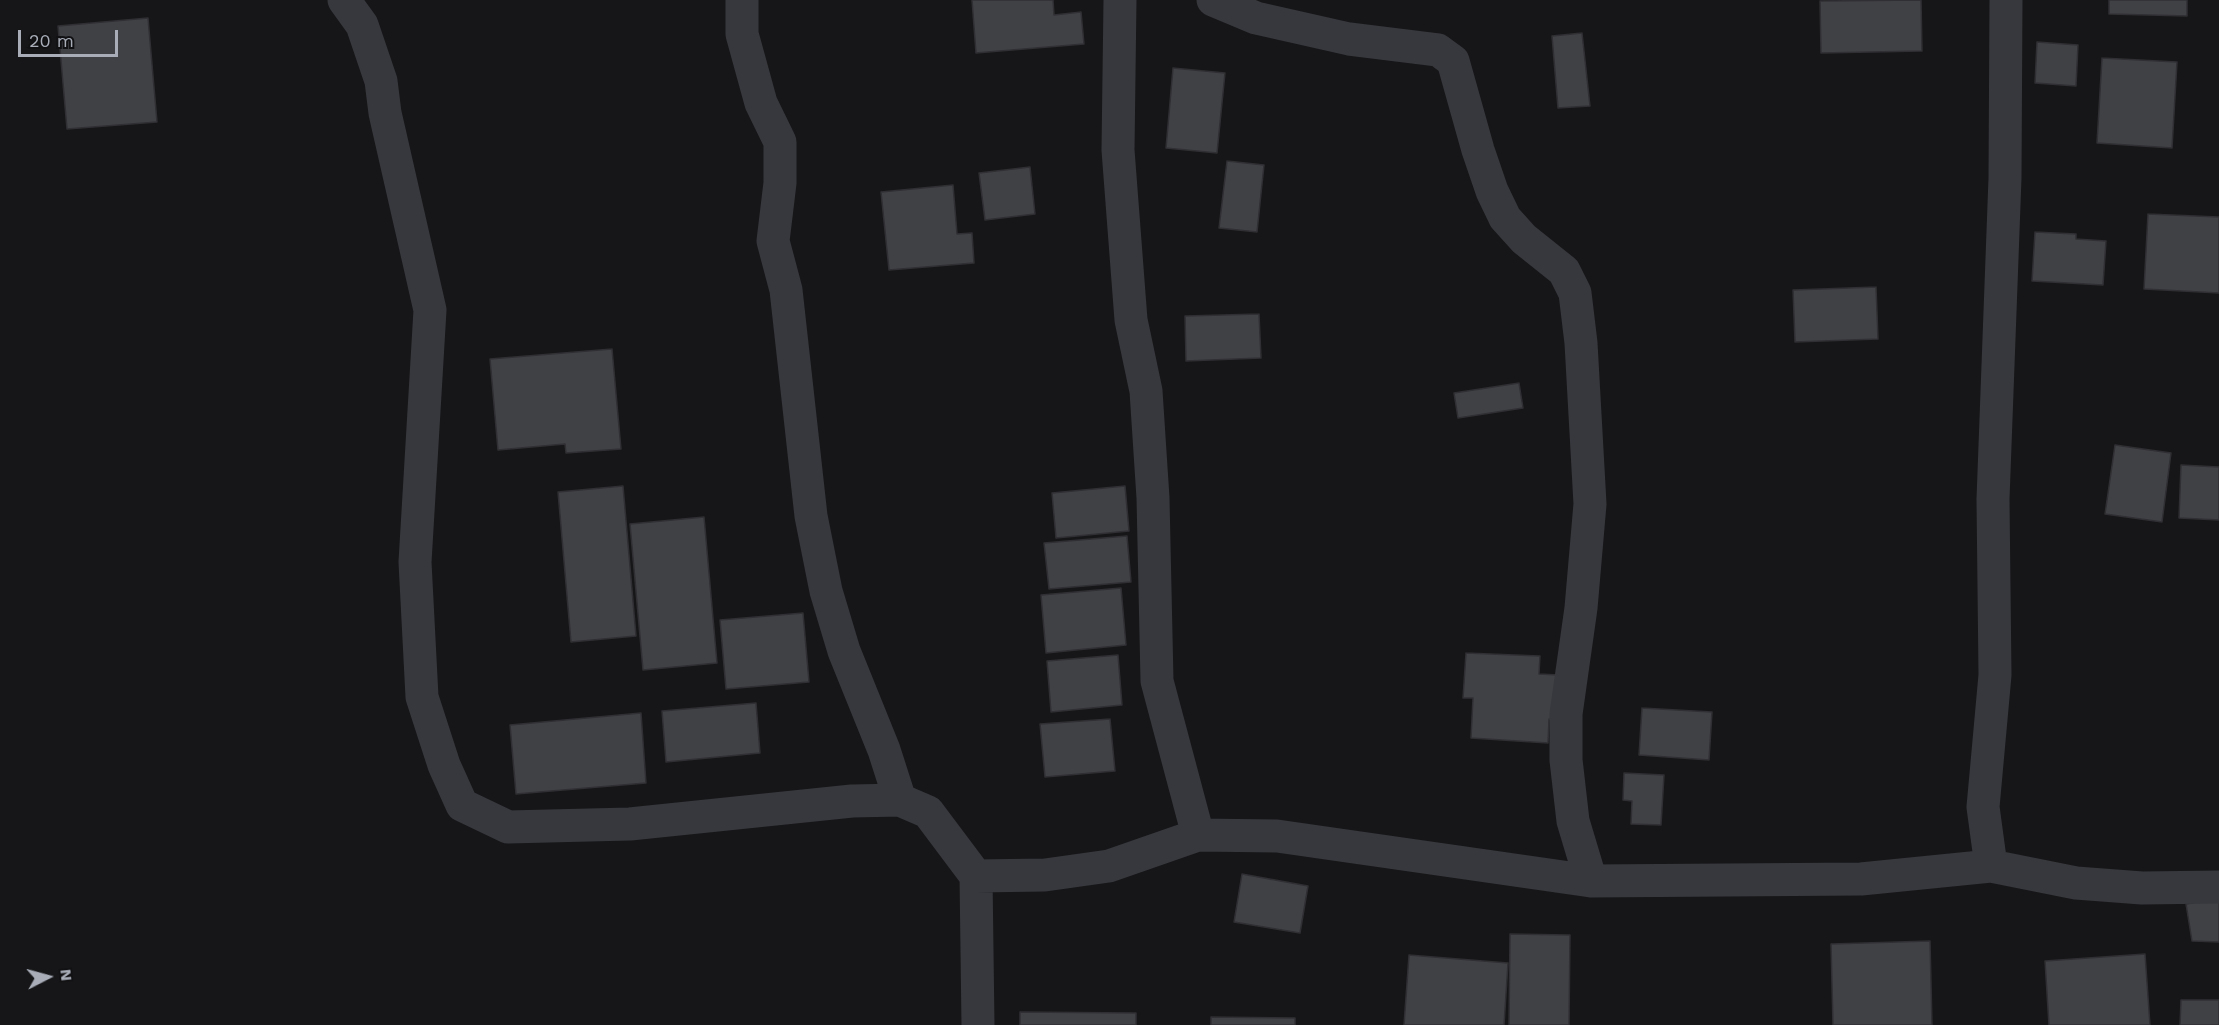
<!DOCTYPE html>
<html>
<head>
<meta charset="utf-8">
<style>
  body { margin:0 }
  #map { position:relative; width:2219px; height:1025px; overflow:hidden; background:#161618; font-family:"Work Sans",sans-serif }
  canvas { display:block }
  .north { position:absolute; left:18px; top:947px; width:60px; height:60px; -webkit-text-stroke:4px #111113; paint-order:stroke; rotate:84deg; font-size:16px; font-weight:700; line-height:24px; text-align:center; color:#a8adb8 }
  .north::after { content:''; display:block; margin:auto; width:21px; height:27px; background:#a8adb8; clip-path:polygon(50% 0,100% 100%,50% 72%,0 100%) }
  .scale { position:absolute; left:18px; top:30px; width:100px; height:27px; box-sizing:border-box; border:3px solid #a8adb8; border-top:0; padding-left:8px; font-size:18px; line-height:21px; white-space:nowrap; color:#a8adb8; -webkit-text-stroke:4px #111113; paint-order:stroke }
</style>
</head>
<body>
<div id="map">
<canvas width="2219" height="1025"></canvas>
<div class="north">N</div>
<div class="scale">20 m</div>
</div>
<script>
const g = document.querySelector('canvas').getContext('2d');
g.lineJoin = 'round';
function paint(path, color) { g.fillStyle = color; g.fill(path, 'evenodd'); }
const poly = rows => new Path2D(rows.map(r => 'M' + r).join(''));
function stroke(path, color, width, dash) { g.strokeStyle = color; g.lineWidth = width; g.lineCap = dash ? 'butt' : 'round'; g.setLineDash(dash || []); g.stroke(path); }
const building = poly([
  [972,0,1053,0,1054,15,1081,12,1084,44,976,53,972,0],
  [1921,0,1922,51,1821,53,1820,1,1921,0],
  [2109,0,2187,0,2187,16,2109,14,2109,0],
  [148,18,157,122,67,129,58,26,148,18],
  [1582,33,1590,106,1558,108,1552,36,1582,33],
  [2037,42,2078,45,2076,86,2035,83,2037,42],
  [2102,58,2177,62,2172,148,2097,143,2102,58],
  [1173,68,1225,73,1217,153,1166,148,1173,68],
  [1227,161,1264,165,1257,232,1219,228,1227,161],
  [1030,167,1035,214,985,220,979,173,1030,167],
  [953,185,957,234,972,233,974,263,889,270,881,192,953,185],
  [2148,214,2219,217,2219,293,2144,289,2148,214],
  [2035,232,2076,234,2076,239,2106,241,2103,285,2032,281,2035,232],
  [1876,287,1878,339,1795,342,1793,290,1876,287],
  [1259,314,1261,358,1186,361,1185,316,1259,314],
  [612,349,621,449,566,453,565,444,498,450,490,359,612,349],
  [1519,383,1523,408,1458,418,1454,393,1519,383],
  [2115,445,2171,453,2162,522,2105,514,2115,445],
  [2181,465,2219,467,2219,520,2179,518,2181,465],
  [623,486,636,636,571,642,558,492,623,486],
  [1125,486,1129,531,1056,538,1052,493,1125,486],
  [704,517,717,663,643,670,630,524,704,517],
  [1127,536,1131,582,1049,589,1044,543,1127,536],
  [1121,588,1126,645,1046,653,1041,595,1121,588],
  [803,613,809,682,726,689,720,620,803,613],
  [1466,653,1540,656,1539,674,1559,675,1557,720,1549,719,1548,743,1471,738,1473,698,1463,698,1466,653],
  [1118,655,1122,705,1051,712,1047,661,1118,655],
  [756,703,760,753,666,762,662,711,756,703],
  [1642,708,1712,712,1709,760,1639,755,1642,708],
  [641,713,646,783,516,794,510,725,641,713],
  [1110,719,1115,771,1045,777,1040,724,1110,719],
  [1624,773,1664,775,1661,825,1631,824,1632,801,1623,800,1624,773],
  [1242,874,1308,886,1300,933,1234,922,1242,874],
  [2219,899,2219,942,2192,941,2186,904,2219,899],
  [1510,934,1570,935,1569,1025,1509,1025,1510,934],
  [1930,941,1932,1025,1833,1025,1831,944,1930,941],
  [2145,954,2150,1025,2049,1025,2045,961,2145,954],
  [1409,955,1508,963,1504,1025,1404,1025,1409,955],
  [2181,1000,2219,1000,2219,1025,2180,1025,2181,1000],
  [1020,1012,1136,1013,1136,1025,1020,1025,1020,1012],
  [1211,1017,1295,1018,1295,1025,1211,1025,1211,1017]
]);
paint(building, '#404145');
stroke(building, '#303034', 1.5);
stroke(poly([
  [344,0,362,25,381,81,385,113,430,310,415,562,422,697,444,765,462,805,508,827,630,824,852,801,900,800,928,812,976,876,978,1025],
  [742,0,742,34,761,103,780,142,780,183,773,241,786,290,811,516,826,591,844,651,884,750,900,800],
  [1120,0,1118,150,1131,320,1146,391,1153,498,1157,681,1198,835],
  [1213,0,1256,18,1349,39,1438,50,1453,61,1478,150,1492,191,1505,218,1524,239,1564,271,1575,293,1581,343,1590,504,1581,608,1566,714,1566,760,1573,821,1591,881],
  [1991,866,1983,807,1995,675,1993,499,2005,178,2006,0],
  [976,876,1045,875,1109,866,1198,835,1277,836,1591,881,1861,879,1991,866,2076,883,2142,888,2219,887]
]), '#37383d', 33);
</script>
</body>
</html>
